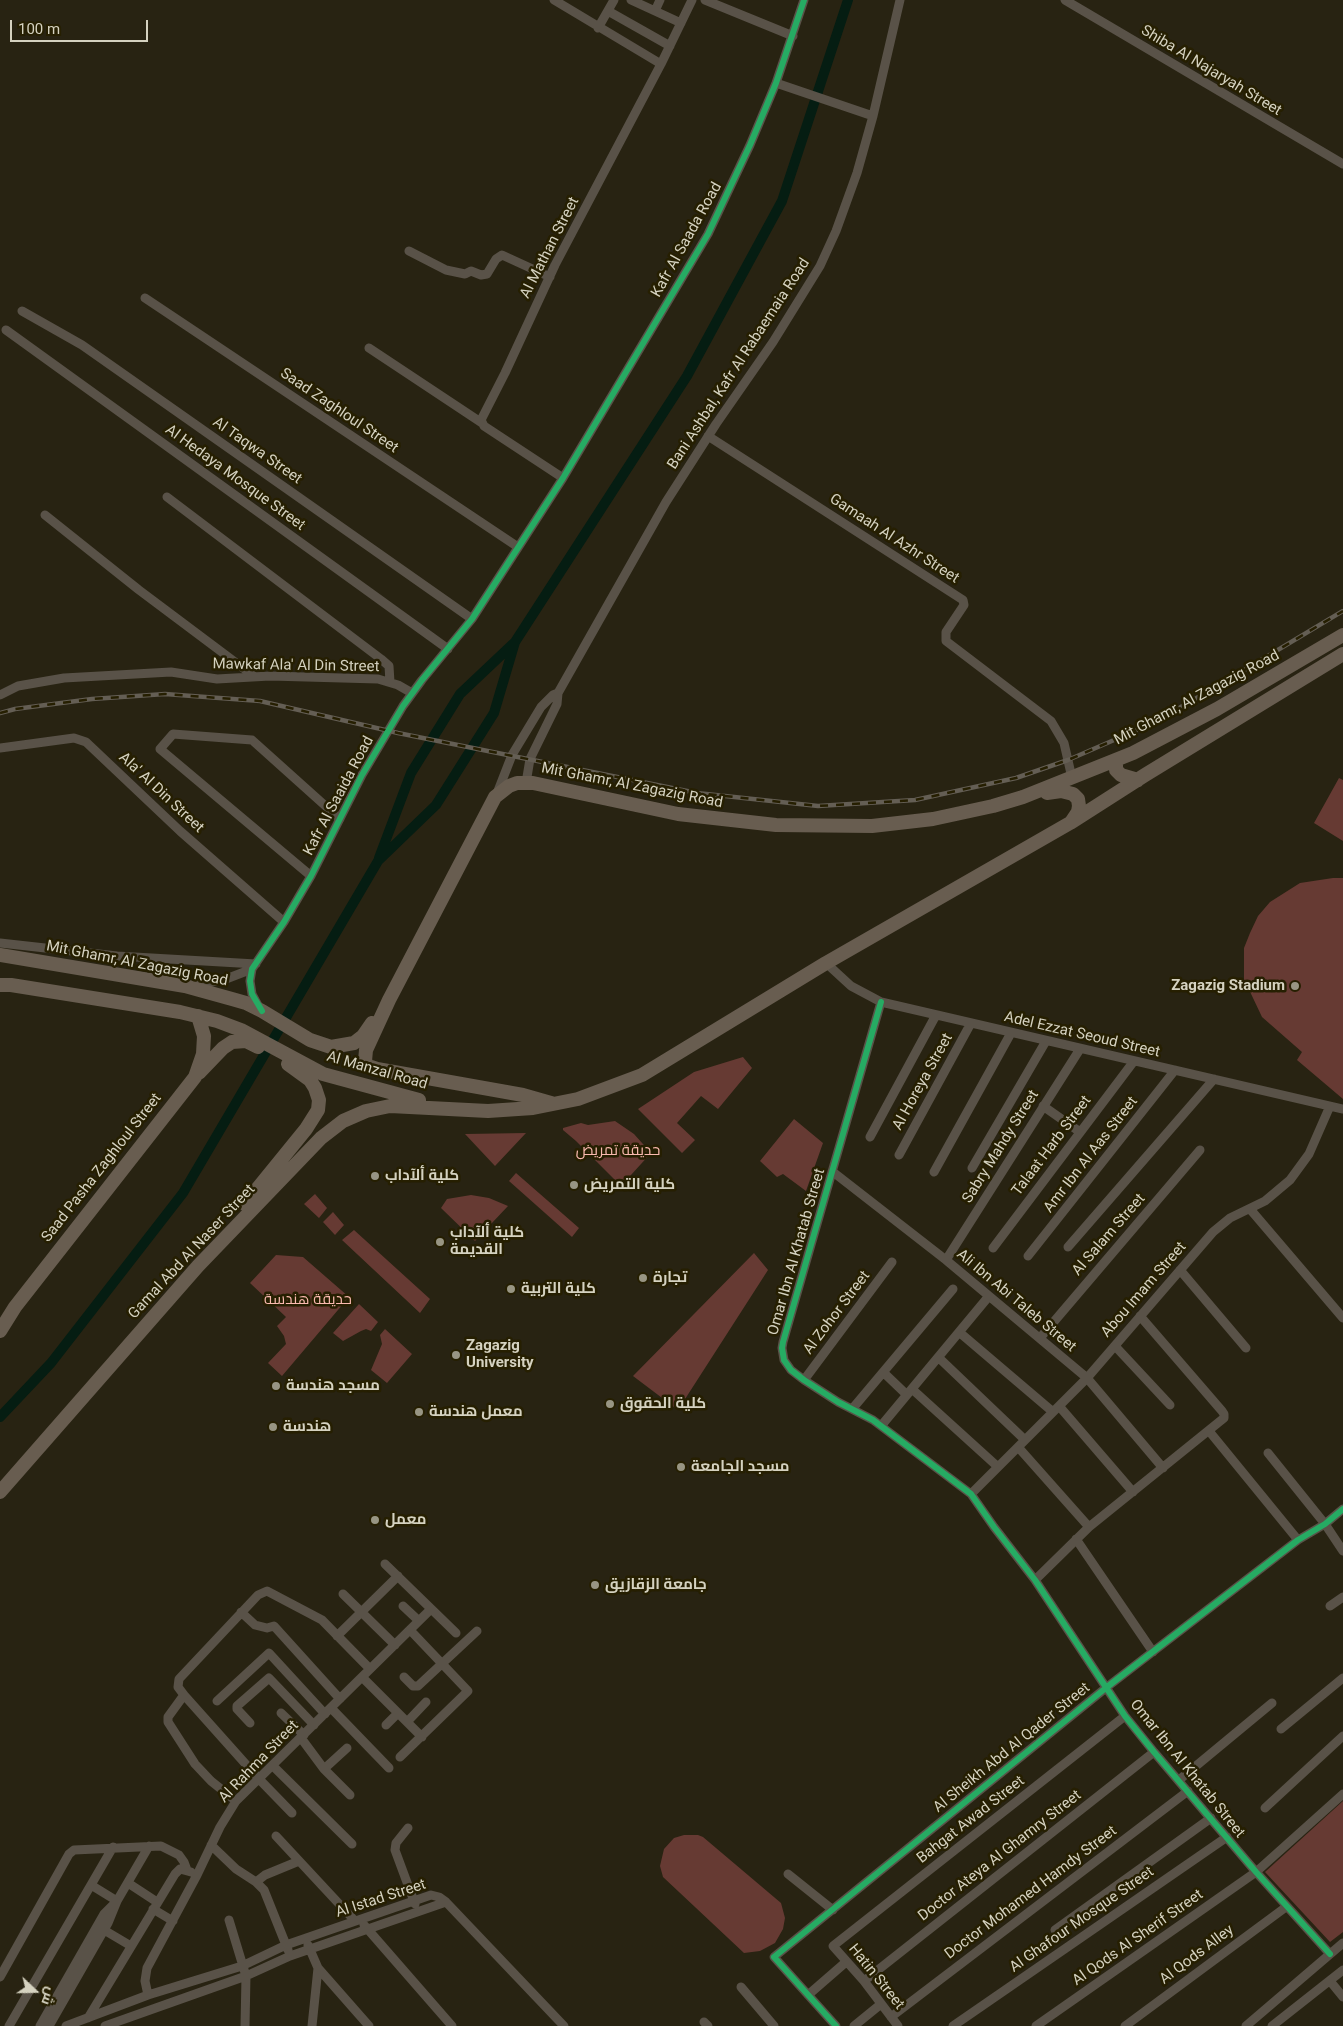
<!DOCTYPE html>
<html>
<head>
<meta charset="utf-8">
<style>
  body { margin:0 }
  #map { position:relative; width:1343px; height:2026px; overflow:hidden; background:#282312; font-family:Roboto,Cairo,sans-serif }
  canvas { display:block }
  .north { position:absolute; left:10px; top:1966px; width:50px; height:50px; -webkit-text-stroke:4px #261f01; paint-order:stroke; rotate:111deg; font-size:14px; font-weight:700; line-height:20px; text-align:center; color:#d5d2c0 }
  .north::after { content:''; display:block; margin:auto; width:18px; height:22px; background:#d5d2c0; clip-path:polygon(50% 0,100% 100%,50% 72%,0 100%) }
  .scale { position:absolute; left:10px; top:20px; width:138px; height:22px; box-sizing:border-box; border:2px solid #d5d2c0; border-top:0; padding-left:6px; font-size:15px; line-height:18px; white-space:nowrap; color:#d5d2c0; -webkit-text-stroke:4px #261f01; paint-order:stroke }
</style>
</head>
<body>
<div id="map">
<canvas width="1343" height="2026"></canvas>
<div class="north">ش</div>
<div class="scale">100 m</div>
</div>
<script>
const g = document.querySelector('canvas').getContext('2d');
g.lineJoin = 'round';
function paint(path, color) { g.fillStyle = color; g.fill(path, 'evenodd'); }
const poly = rows => new Path2D(rows.map(r => 'M' + r).join(''));
function stroke(path, color, width, dash) { g.strokeStyle = color; g.lineWidth = width; g.lineCap = dash ? 'butt' : 'round'; g.setLineDash(dash || []); g.stroke(path); }
function label(font, color, halo, rows, align = 'center') {
  g.font = font + ' Roboto,Cairo,sans-serif'; g.lineWidth = 5; g.setLineDash([]); g.textBaseline = 'middle'; g.strokeStyle = halo; g.fillStyle = color; for (const [text, x, y, turn = 0] of rows) {
    g.save(); g.translate(x, y); g.rotate((+turn || 0) * Math.PI / 180); g.textAlign = isNaN(turn) ? turn : align; if (halo) g.strokeText(text, 0, 0); g.fillText(text, 0, 0); g.restore();
  }
}
paint(poly([
  [1339,778,1343,780,1343,841,1314,823],
  [1333,878,1343,878,1343,1099,1297,1060,1302,1052,1262,1017,1244,979,1244,948,1250,933,1258,916,1270,902,1300,883],
  [743,1057,752,1068,718,1109,701,1096,677,1123,695,1140,682,1153,638,1109,694,1072],
  [794,1119,823,1143,806,1191,783,1174,777,1177,760,1161],
  [615,1121,634,1134,651,1153,621,1186,576,1141,563,1130,563,1128,581,1123,588,1125],
  [526,1133,495,1166,465,1134],
  [516,1173,579,1228,572,1237,509,1181],
  [315,1194,327,1208,319,1218,304,1204],
  [471,1195,489,1198,508,1206,475,1241,441,1208,447,1199],
  [333,1212,344,1225,335,1235,323,1222],
  [354,1230,430,1299,420,1313,342,1240],
  [754,1253,768,1270,678,1410,633,1376],
  [276,1255,303,1257,349,1297,282,1376,268,1363,286,1344,284,1336,277,1326,286,1317,250,1283],
  [359,1304,378,1322,371,1331,366,1329,361,1331,343,1341,333,1333],
  [385,1329,412,1354,387,1383,371,1370,382,1344,380,1335],
  [1343,1801,1343,1932,1330,1942,1265,1872],
  [684,1835,698,1835,703,1837,781,1903,785,1918,783,1929,775,1943,760,1951,744,1953,663,1877,660,1866,664,1849,674,1838]
]), '#663a33');
stroke(poly([
  [379,858,411,773,460,694,514,643],
  [0,1417,51,1363,183,1193,378,861,436,805,494,713,515,642,687,376,782,201,848,0]
]), '#051d12', 10);
stroke(poly([
  [554,0,661,64],
  [631,0,681,23],
  [705,0,793,36],
  [1065,0,1343,164],
  [608,11,670,46],
  [655,11,660,0],
  [598,28,614,0],
  [776,83,873,116],
  [409,251,446,270,465,274,471,271,481,275,487,274,496,259,502,255,550,277],
  [145,298,518,547],
  [22,311,82,345,472,619],
  [6,330,448,649],
  [369,348,482,423],
  [708,436,963,600,964,605,946,632,946,641,1051,721,1064,743,1072,778],
  [563,478,484,426,481,420,505,373,555,265,661,64,692,0],
  [167,497,381,659,389,666,390,682],
  [45,515,139,590,255,677],
  [558,693,666,502,716,424,773,342,820,266,836,231,857,173,873,116,900,0],
  [0,695,18,686,64,678,171,672,217,679,270,676,378,679,398,685,412,693],
  [0,748,74,738,86,742,180,831,284,922],
  [526,783,530,759,557,704,558,693],
  [496,796,512,755,541,707,553,695,558,693],
  [311,876,160,749,173,734,252,740,340,819],
  [0,943,117,956,256,964],
  [826,963,851,986,881,1002,1343,1109],
  [192,986,226,979,252,969],
  [881,1002,783,1342,782,1348,784,1360,791,1370,804,1380,838,1402,873,1420,971,1494,994,1527,1035,1580,1125,1716,1154,1752,1256,1872,1330,1954],
  [260,1009,252,994,250,981,252,969,284,922,311,876,362,775,403,706,422,680,472,619,563,478,708,234,750,145,776,83,804,0],
  [1043,1106,1080,1132],
  [870,1137,936,1015],
  [899,1155,971,1023],
  [972,1168,1046,1041],
  [833,1172,946,1260,1087,1378,1163,1468],
  [934,1172,1011,1033],
  [1250,1209,1343,1318],
  [1068,1247,1214,1079],
  [993,1248,1134,1061],
  [1028,1256,1175,1070],
  [946,1260,1080,1049],
  [1180,1270,1246,1348],
  [959,1332,1053,1412],
  [1040,1338,1200,1150],
  [1115,1346,1170,1405],
  [938,1357,1025,1440],
  [883,1372,907,1395],
  [804,1380,892,1262],
  [912,1389,998,1467],
  [1059,1406,1133,1492],
  [853,1408,953,1289],
  [881,1426,989,1296],
  [1209,1431,1298,1540],
  [1018,1447,1089,1527],
  [1268,1453,1325,1524,1343,1551],
  [971,1494,1087,1378,1213,1232,1230,1218,1265,1201,1290,1180,1309,1154,1330,1106],
  [1076,1539,1153,1652],
  [385,1564,456,1633],
  [1035,1580,1089,1527,1224,1418,1224,1414,1222,1411,1140,1316],
  [343,1594,395,1645],
  [403,1606,419,1621],
  [1330,1606,1343,1597],
  [241,1612,255,1625,267,1628,274,1626,340,1699],
  [337,1636,398,1576],
  [362,1677,422,1737],
  [404,1677,413,1686,418,1686,477,1631],
  [184,1695,168,1717,168,1722,195,1764,211,1781,236,1801],
  [217,1701,269,1653,325,1714],
  [331,1708,389,1768],
  [281,1713,304,1735],
  [407,1722,426,1702],
  [250,1723,237,1709,237,1706,269,1678,314,1725],
  [386,1725,398,1713],
  [1281,1729,1343,1678],
  [301,1738,324,1769,350,1795],
  [400,1757,468,1691,410,1630],
  [273,1766,352,1844],
  [324,1769,347,1748],
  [1179,1780,1272,1703],
  [1265,1808,1343,1736],
  [292,1813,259,1779,184,1695,178,1687,179,1679,258,1595,267,1591,322,1620,370,1669],
  [408,1828,396,1843,395,1850,415,1904],
  [276,1836,355,1921],
  [211,1845,236,1869,256,1882,264,1890,288,1950],
  [788,1874,833,1910],
  [256,1882,265,1875,299,1861],
  [128,1883,157,1902],
  [91,1885,117,1901],
  [153,1909,173,1921],
  [229,1920,246,1976,245,2026],
  [364,1925,452,2026],
  [104,1930,131,1946],
  [1055,1930,1211,1818],
  [308,1945,318,1968,369,2026],
  [0,1977,69,1854,74,1850,161,1846,179,1855,184,1862,187,1870],
  [864,1981,1154,1752],
  [1330,1981,1343,1997],
  [741,1987,774,2026],
  [148,1995,145,1981,147,1968,197,1875,220,1827,236,1801,431,1609],
  [808,1995,846,1962],
  [891,2017,1188,1791],
  [88,2018,175,1874,180,1869,191,1872],
  [704,2022,708,2026],
  [9,2026,113,1847],
  [40,2026,104,1914,117,1901],
  [49,2026,108,1923,117,1901,149,1846],
  [66,2026,148,1995,242,1966,286,1945,431,1895,439,1897,446,1902,564,2026],
  [105,2026,246,1976,290,1956,446,1902],
  [312,2026,318,1968],
  [836,2026,774,1957,1107,1687,1298,1540,1325,1524,1343,1509],
  [854,2026,881,2004],
  [898,2026,864,1981,833,1946,1125,1716],
  [953,2026,1227,1837],
  [1036,2026,1256,1872,1343,1794],
  [1125,2026,1286,1907],
  [1246,2026,1343,1943],
  [1272,2026,1343,1970]
]), '#595248', 9);
stroke(poly([
  [1116,760,1116,770,1121,775,1138,780],
  [1047,793,1061,791,1073,794,1078,799,1079,806,1078,812,1072,821],
  [0,955,185,986,232,999,246,1003,262,1011,310,1040,331,1047,354,1043,363,1036,372,1023],
  [0,985,11,985,180,1012,217,1021,241,1030,323,1074,419,1100],
  [199,1073,223,1048,232,1042,246,1041,258,1047],
  [551,1103,523,1095,377,1069,368,1066,365,1061,366,1050,389,1000,495,797,509,786,517,783,533,783,678,814,776,825,872,826,933,819,993,806,1023,797,1133,753,1217,709,1343,635],
  [245,1204,306,1129,318,1110,319,1100,315,1088,310,1080,288,1064],
  [0,1331,15,1307,195,1077,203,1054,204,1036,198,1016],
  [0,1492,198,1266,321,1138,343,1121,366,1111,390,1106,488,1111,533,1108,578,1099,642,1075,826,963,1070,823,1145,775,1343,654]
]), '#685d50', 14);
const rail = poly([
  [0,713,15,709,92,699,165,694,260,701,398,733,697,793,818,806,915,800,1016,778,1068,760,1151,724,1216,687,1343,611]
]);
stroke(rail, '#645e54', 4.5);
stroke(rail, '#261f01', 2.5, [8]);
stroke(poly([
  [881,1002,783,1342,782,1348,784,1360,791,1370,804,1380,838,1402,873,1420,971,1494,994,1527,1035,1580,1125,1716,1154,1752,1256,1872,1330,1954],
  [262,1011,252,994,250,981,252,969,284,922,311,876,362,775,403,706,422,680,472,619,563,478,708,234,750,145,776,83,804,0],
  [836,2026,774,1957,1107,1687,1298,1540,1325,1524,1343,1509]
]), '#26ab63', 6);
for (const [x, y, r, color] of [
  [1295,986,5,"#989583"],
  [375,1176,5,"#989583"],
  [574,1185,5,"#989583"],
  [440,1242,5,"#989583"],
  [643,1278,5,"#989583"],
  [511,1289,5,"#989583"],
  [456,1355,5,"#989583"],
  [276,1386,5,"#989583"],
  [610,1404,5,"#989583"],
  [419,1412,5,"#989583"],
  [273,1427,5,"#989583"],
  [681,1467,5,"#989583"],
  [375,1520,5,"#989583"],
  [595,1585,5,"#989583"]
]) { const dot = new Path2D(); dot.arc(x, y, r, 0, 2 * Math.PI); g.fillStyle = color; g.fill(dot); stroke(dot, '#261f01', 2); }
label('15px', '#d5d2c0', '#261f01', [
  ["Shiba Al Najaryah Street",1211,71,31],
  ["Kafr Al Saada Road",687,240,-61],
  ["Al Mathan Street",550,248,-63],
  ["Bani Ashbal, Kafr Al Rabaemaia Road",739,364,-57],
  ["Saad Zaghloul Street",339,411,34],
  ["Al Taqwa Street",257,451,35],
  ["Al Hedaya Mosque Street",235,478,36],
  ["Gamaah Al Azhr Street",894,539,33],
  ["Mawkaf Ala' Al Din Street",296,666,1],
  ["Mit Ghamr, Al Zagazig Road",1197,698,-28],
  ["Mit Ghamr, Al Zagazig Road",632,786,11],
  ["Ala' Al Din Street",161,793,43],
  ["Kafr Al Saaida Road",339,796,-62],
  ["Mit Ghamr, Al Zagazig Road",137,964,11],
  ["Adel Ezzat Seoud Street",1082,1035,13],
  ["Al Manzal Road",377,1071,16],
  ["Al Horeya Street",923,1082,-61],
  ["Talaat Harb Street",1052,1146,-53],
  ["Sabry Mahdy Street",1001,1147,-58],
  ["Amr Ibn Al Aas Street",1091,1155,-52],
  ["Saad Pasha Zaghloul Street",102,1168,-52],
  ["Al Salam Street",1109,1235,-49],
  ["Gamal Abd Al Naser Street",192,1252,-47],
  ["Omar Ibn Al Khatab Street",797,1252,-74],
  ["Abou Imam Street",1144,1290,-49],
  ["Ali Ibn Abi Taleb Street",1016,1301,40],
  ["Al Zohor Street",837,1313,-53],
  ["Al Sheikh Abd Al Qader Street",1012,1748,-39],
  ["Al Rahma Street",259,1762,-46],
  ["Omar Ibn Al Khatab Street",1187,1769,51],
  ["Bahgat Awad Street",971,1820,-38],
  ["Doctor Ateya Al Ghamry Street",1000,1856,-38],
  ["Doctor Mohamed Hamdy Street",1031,1893,-37],
  ["Al Istad Street",381,1899,-18],
  ["Al Ghafour Mosque Street",1082,1920,-35],
  ["Al Qods Al Sherif Street",1138,1938,-35],
  ["Al Qods Alley",1197,1955,-37],
  ["Hatin Street",876,1977,51]
]);
label('bold 15px', '#d5d2c0', '#261f01', [
  ["Zagazig Stadium",1285,986,"right"],
  ["كلية ألآداب",385,1176],
  ["كلية التمريض",584,1185],
  ["كلية ألآداب",450,1233],
  ["القديمة",450,1250],
  ["تجارة",653,1278],
  ["كلية التربية",521,1289],
  ["Zagazig",466,1346],
  ["University",466,1363],
  ["مسجد هندسة",286,1386],
  ["كلية الحقوق",620,1404],
  ["معمل هندسة",429,1412],
  ["هندسة",283,1427],
  ["مسجد الجامعة",691,1467],
  ["معمل",385,1520],
  ["جامعة الزقازيق",605,1585]
], 'left');
label('15px', '#fabab0', '#261f01', [
  ["حديقة تمريض",618,1151],
  ["حديقة هندسة",308,1300]
]);
</script>
</body>
</html>
